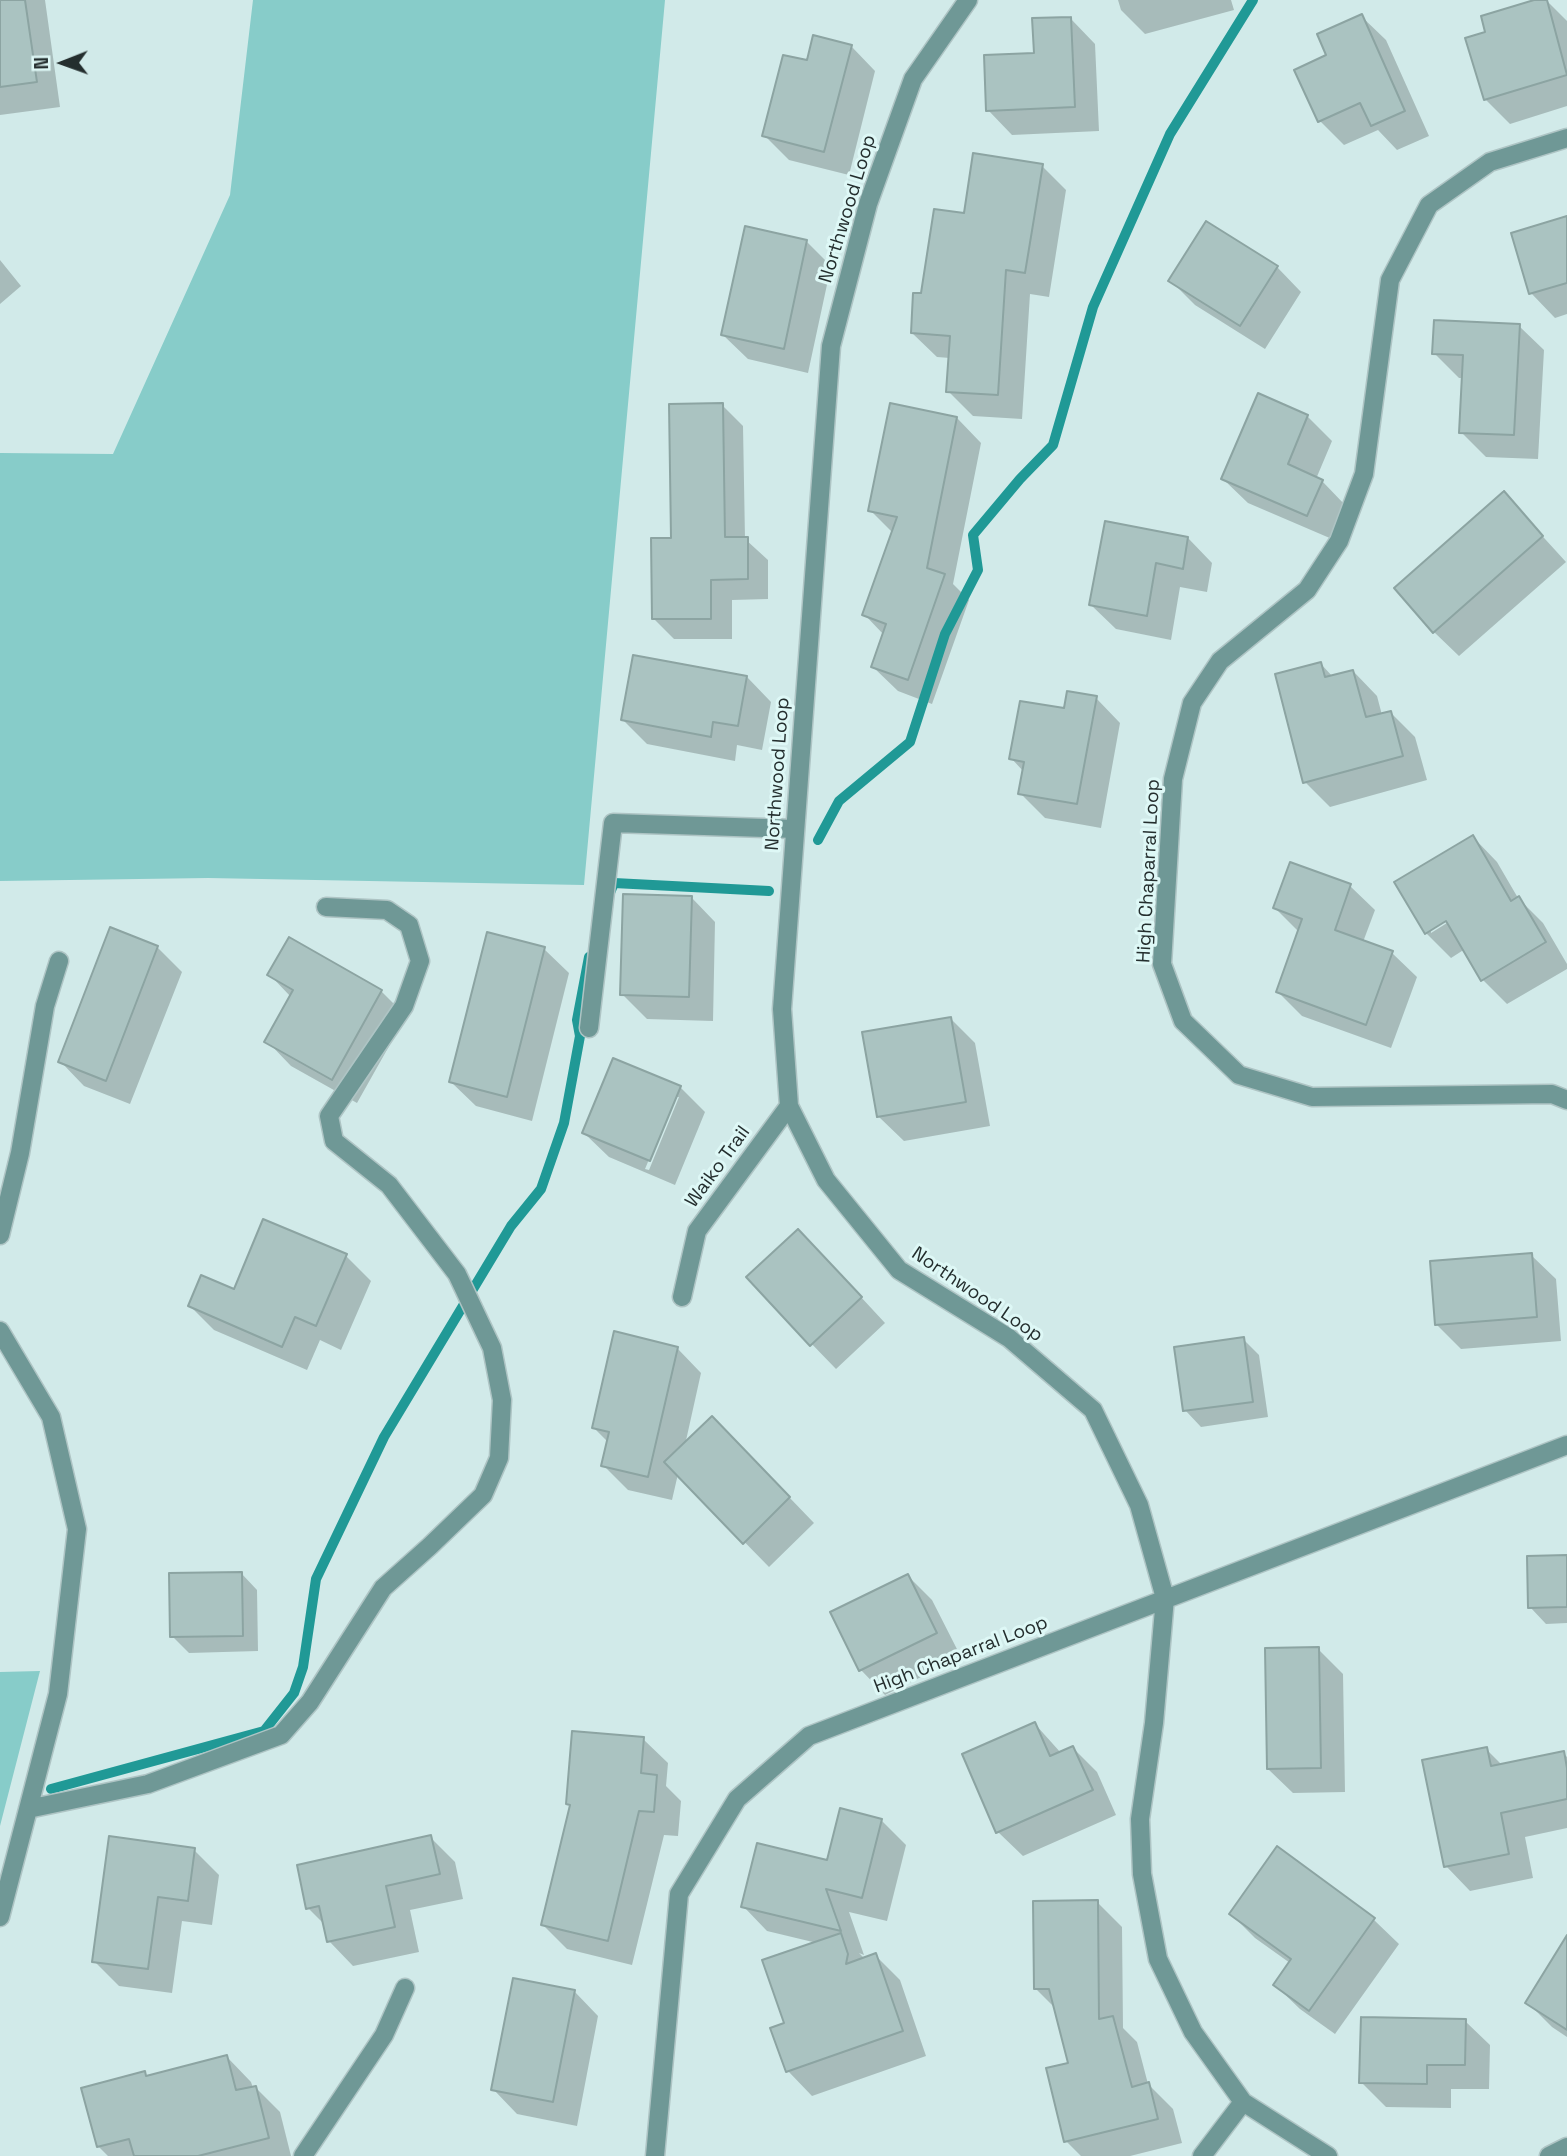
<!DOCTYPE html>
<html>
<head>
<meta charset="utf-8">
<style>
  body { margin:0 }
  #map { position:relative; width:1567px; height:2156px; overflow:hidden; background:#d1eae9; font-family:"Space Grotesk",sans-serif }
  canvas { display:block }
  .north { position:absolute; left:28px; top:28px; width:70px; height:70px; -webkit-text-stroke:5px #def8f6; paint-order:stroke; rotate:269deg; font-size:19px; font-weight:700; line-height:28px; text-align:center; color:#242e2e }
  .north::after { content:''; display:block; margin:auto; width:24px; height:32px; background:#242e2e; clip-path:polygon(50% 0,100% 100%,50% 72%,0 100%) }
</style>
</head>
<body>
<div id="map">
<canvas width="1567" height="2156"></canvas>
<div class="north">N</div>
</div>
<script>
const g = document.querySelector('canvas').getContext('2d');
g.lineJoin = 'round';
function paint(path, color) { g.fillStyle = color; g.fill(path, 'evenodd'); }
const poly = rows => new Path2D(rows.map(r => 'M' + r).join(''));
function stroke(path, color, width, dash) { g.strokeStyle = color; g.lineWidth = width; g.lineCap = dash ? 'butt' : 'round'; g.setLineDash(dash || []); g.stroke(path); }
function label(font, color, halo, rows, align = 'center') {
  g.font = font + ' "Space Grotesk",sans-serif'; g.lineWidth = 6; g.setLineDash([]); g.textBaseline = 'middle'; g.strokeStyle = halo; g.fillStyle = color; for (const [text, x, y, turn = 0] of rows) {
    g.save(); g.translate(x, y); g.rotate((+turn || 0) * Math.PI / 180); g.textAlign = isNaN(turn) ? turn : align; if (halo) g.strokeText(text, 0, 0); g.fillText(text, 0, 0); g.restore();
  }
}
paint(poly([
  [253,0,665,0,584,885,208,878,0,881,0,453,113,454,230,195],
  [40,1671,0,1826,0,1672]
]), '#87ccc9');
paint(poly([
  [0,0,45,0,60,107,0,115],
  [1118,0,1231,0,1234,10,1145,34,1121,10],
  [1541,0,1546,0,1567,21,1567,106,1510,124,1485,99],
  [1361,16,1386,40,1429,136,1397,150,1378,130,1344,145,1320,121,1329,56],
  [1071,19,1095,44,1099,131,1012,135,988,110,1035,55],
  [851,46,875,71,849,175,789,160,764,135,808,62],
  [1042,166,1066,190,1049,297,1030,294,1022,419,973,416,948,391,950,358,937,357,912,333,922,295,965,215],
  [1567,218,1567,314,1555,318,1531,293],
  [806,241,831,266,808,373,748,359,723,335],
  [0,260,21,286,0,304],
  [1277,267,1301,292,1265,349,1195,305,1171,281],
  [1519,326,1544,350,1538,459,1486,457,1461,432,1464,378,1459,378,1434,353],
  [1259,396,1307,416,1332,441,1316,479,1322,481,1346,506,1332,539,1248,503,1223,479],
  [722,405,743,426,745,539,768,560,768,599,732,600,732,639,674,639,653,618,673,539],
  [957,418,981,443,953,584,969,600,932,704,898,691,873,667,884,635,864,614,893,533,870,510],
  [1504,494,1566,562,1459,656,1434,632],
  [1188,538,1212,563,1207,592,1180,587,1171,640,1116,629,1091,605],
  [1320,663,1333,677,1353,671,1377,696,1382,715,1391,713,1415,737,1427,780,1330,807,1305,782],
  [747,677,771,702,762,750,737,745,735,761,647,744,623,720],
  [1096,698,1120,723,1101,828,1045,818,1020,793,1024,772,1011,758,1065,710],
  [1473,837,1497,862,1518,898,1543,923,1567,964,1567,969,1507,1004,1483,980,1465,949,1451,958,1426,933],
  [1453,915,1455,918,1431,933,1431,928],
  [1350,886,1375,910,1363,942,1392,953,1417,977,1391,1048,1302,1016,1278,992,1299,932,1275,908],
  [691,897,715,922,713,1021,647,1019,622,994],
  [157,947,182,972,130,1104,84,1086,60,1061],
  [544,949,569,973,532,1121,476,1106,451,1082],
  [269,974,381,991,406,1016,357,1103,291,1066,267,1041,291,997],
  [950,1018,975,1043,990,1126,904,1141,879,1117],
  [680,1087,705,1112,675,1185,609,1157,584,1133],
  [675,1097,679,1097,649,1170,645,1169],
  [264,1221,346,1256,371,1281,341,1350,320,1340,307,1370,214,1330,190,1306,235,1291],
  [822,1255,885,1323,836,1369,748,1278],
  [1531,1255,1556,1279,1561,1341,1461,1349,1436,1324],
  [1243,1339,1259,1355,1268,1417,1201,1427,1185,1410],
  [677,1348,701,1373,685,1445,737,1443,814,1523,769,1567,678,1474,672,1500,628,1490,603,1465,608,1442,594,1428],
  [1567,1557,1567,1623,1546,1624,1530,1607],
  [241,1573,257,1590,258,1651,189,1653,172,1636],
  [908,1576,932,1600,961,1657,885,1695,861,1670],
  [1318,1649,1343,1674,1345,1792,1293,1793,1268,1769],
  [1035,1724,1061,1753,1073,1748,1097,1772,1116,1815,1023,1856,998,1832],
  [643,1739,668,1763,666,1786,681,1801,678,1836,664,1835,632,1965,567,1949,543,1925,571,1807,568,1804],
  [1486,1749,1502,1765,1563,1753,1567,1757,1567,1828,1525,1837,1533,1878,1470,1891,1446,1866],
  [881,1820,906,1845,887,1921,849,1912,864,1955,859,1953,865,1959,875,1955,900,1980,926,2056,812,2096,788,2071,786,2024,817,1943,767,1931,743,1906,828,1863],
  [430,1837,455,1862,463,1899,410,1910,419,1952,353,1966,329,1941,325,1925,308,1908],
  [1277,1849,1374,1920,1399,1944,1335,2034,1300,2009,1275,1985,1290,1963,1255,1938,1231,1914],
  [194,1850,219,1875,212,1925,182,1921,172,1993,119,1986,94,1961],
  [1097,1902,1122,1927,1123,2028,1137,2042,1148,2084,1173,2109,1182,2143,1130,2156,1081,2156,1066,2141,1070,2064,1055,2008,1035,1988],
  [1567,1936,1567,2037,1552,2027,1527,2002],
  [574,1991,598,2016,577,2126,517,2114,493,2089],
  [1465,2021,1490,2045,1489,2089,1451,2089,1451,2108,1386,2107,1361,2082],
  [227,2057,251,2082,253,2088,255,2087,280,2112,291,2156,108,2156,98,2146,144,2073,149,2077]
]), '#0003');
stroke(poly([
  [818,840,839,801,910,742,945,634,978,570,973,535,1020,479,1053,445,1093,307,1170,134,1253,0],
  [609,895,614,883,769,891],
  [51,1789,264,1731,294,1693,303,1667,316,1579,384,1437,511,1226,541,1189,564,1123,580,1036,577,1020,589,957]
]), '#209996', 10);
const building = poly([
  [0,0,25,0,37,82,0,87,0,0],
  [1534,0,1547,0,1567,75,1484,100,1465,38,1485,32,1481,16,1534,0],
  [1362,14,1405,111,1371,126,1360,103,1318,122,1294,70,1326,55,1317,34,1362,14],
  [1071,17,1075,107,986,111,984,55,1034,53,1032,18,1071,17],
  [813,35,852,45,824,152,762,136,783,55,807,60,813,35],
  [973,153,1043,164,1025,273,1006,270,998,395,946,392,950,336,911,333,913,293,921,293,934,209,964,213,973,153],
  [1567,216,1567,283,1529,294,1511,233,1567,216],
  [1206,221,1278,266,1240,326,1168,281,1206,221],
  [745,226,807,240,784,349,721,335,745,226],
  [1434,320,1520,324,1514,435,1459,433,1463,355,1432,354,1434,320],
  [1258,393,1308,415,1288,464,1323,480,1307,516,1221,479,1258,393],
  [723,403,725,537,748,537,748,579,711,580,711,619,652,619,651,538,671,538,669,404,723,403],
  [890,403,957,417,927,568,945,574,908,680,871,667,886,624,862,615,897,517,868,511,890,403],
  [1504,491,1543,536,1433,633,1394,588,1504,491],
  [1105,521,1188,537,1183,569,1156,563,1147,616,1089,605,1105,521],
  [633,655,747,676,738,726,713,722,711,737,621,720,633,655],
  [1321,662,1325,677,1353,670,1366,717,1391,711,1403,756,1303,783,1275,674,1321,662],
  [1067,691,1097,696,1077,804,1018,794,1024,762,1009,759,1020,701,1064,708,1067,691],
  [1473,835,1511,901,1519,896,1546,942,1481,981,1446,921,1425,934,1394,882,1473,835],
  [1290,862,1351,884,1335,930,1393,951,1366,1025,1276,992,1302,919,1273,908,1290,862],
  [623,894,692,896,689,997,620,995,623,894],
  [110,927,158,946,106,1081,58,1062,110,927],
  [487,932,545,947,507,1097,449,1082,487,932],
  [289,937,382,990,332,1080,264,1042,293,990,267,975,289,937],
  [951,1017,966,1102,877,1117,862,1032,951,1017],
  [613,1058,681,1086,650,1161,582,1133,613,1058],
  [263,1219,347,1254,316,1326,295,1317,282,1347,188,1306,201,1275,234,1289,263,1219],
  [798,1229,862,1297,810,1346,746,1277,798,1229],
  [1532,1253,1537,1317,1435,1325,1430,1261,1532,1253],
  [614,1331,678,1347,648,1477,601,1466,609,1432,592,1428,614,1331],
  [1244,1337,1253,1402,1183,1411,1174,1347,1244,1337],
  [712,1416,790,1497,743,1544,664,1462,712,1416],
  [1567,1555,1567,1607,1528,1608,1527,1556,1567,1555],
  [242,1572,243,1636,170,1637,169,1573,242,1572],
  [908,1574,937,1633,859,1671,830,1612,908,1574],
  [1319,1647,1321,1768,1267,1769,1265,1648,1319,1647],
  [1035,1722,1050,1756,1073,1746,1093,1790,996,1833,962,1754,1035,1722],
  [572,1731,644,1737,641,1773,657,1775,654,1812,639,1811,608,1941,541,1925,570,1805,566,1804,572,1731],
  [1487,1747,1491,1766,1564,1751,1567,1768,1567,1799,1501,1813,1509,1854,1444,1867,1422,1760,1487,1747],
  [840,1808,882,1819,862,1898,826,1889,841,1931,741,1907,757,1843,827,1860,840,1808],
  [431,1835,440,1874,386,1886,395,1927,327,1942,319,1906,306,1909,297,1865,431,1835],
  [109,1836,195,1848,188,1901,158,1897,148,1969,92,1962,109,1836],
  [1277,1846,1375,1918,1309,2011,1273,1985,1291,1959,1229,1914,1277,1846],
  [1098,1900,1099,2019,1113,2016,1132,2087,1149,2082,1158,2119,1064,2142,1046,2068,1068,2063,1049,1989,1034,1989,1033,1901,1098,1900],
  [841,1933,848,1954,846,1964,876,1953,903,2031,786,2072,770,2028,784,2023,762,1960,841,1933],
  [1567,1935,1567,2030,1525,2003,1567,1935],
  [513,1978,575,1990,553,2102,491,2090,513,1978],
  [1361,2017,1466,2019,1465,2065,1427,2065,1427,2084,1359,2083,1361,2017],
  [227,2055,236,2090,256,2086,269,2138,198,2156,134,2156,129,2139,97,2147,81,2088,145,2071,146,2076,227,2055]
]);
paint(building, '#aac3c1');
stroke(building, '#8ca4a2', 2);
const minor = poly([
  [968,0,913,79,868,204,831,346,782,1009,789,1106,826,1180,899,1270,1009,1338,1093,1410,1139,1505,1165,1598,1154,1723,1140,1819,1142,1874,1158,1959,1193,2032,1243,2102,1328,2156],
  [1567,138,1490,162,1429,205,1390,280,1364,474,1339,541,1307,590,1220,661,1192,703,1173,779,1162,964,1183,1021,1239,1075,1312,1097,1552,1094,1567,1100],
  [589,1028,613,823,795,829],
  [0,1235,20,1153,45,1006,59,961],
  [682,1297,697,1231,789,1106],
  [0,1331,51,1417,77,1529,58,1694,0,1917],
  [28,1809,148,1784,281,1735,310,1702,383,1588,430,1546,483,1495,499,1458,502,1400,492,1348,457,1274,389,1185,334,1141,329,1116,404,1006,420,961,409,925,387,910,326,907],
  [303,2156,384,2035,405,1988],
  [655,2156,679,1894,737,1799,809,1736,1567,1445],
  [1202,2156,1243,2102],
  [1549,2156,1567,2147]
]);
stroke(minor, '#aec4c4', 21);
stroke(minor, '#6f9896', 18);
label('19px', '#242e2e', '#def8f6', [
  ["Northwood Loop",848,209,-73],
  ["Northwood Loop",778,774,-86],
  ["High Chaparral Loop",1149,871,-87],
  ["Waiko Trail",718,1167,-54],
  ["Northwood Loop",977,1295,34],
  ["High Chaparral Loop",961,1655,-21]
]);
</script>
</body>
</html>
